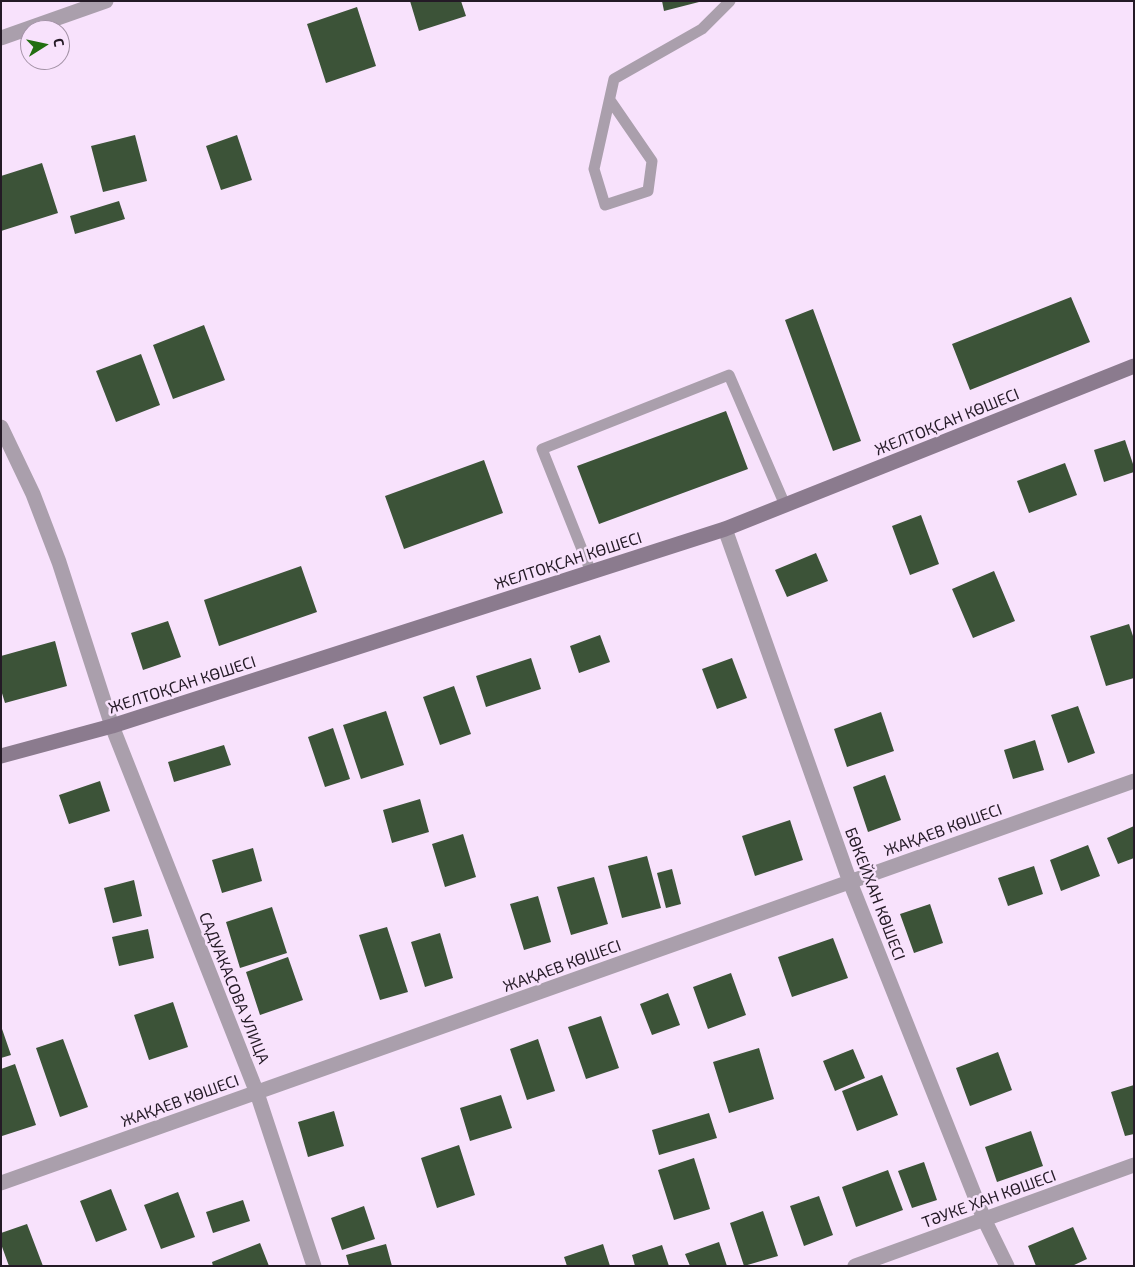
<!DOCTYPE html>
<html>
<head>
<meta charset="utf-8">
<style>
  body { margin:0 }
  #map { position:relative; width:1135px; height:1267px; overflow:hidden; background:#f8e2fc; font-family:"Exo 2",sans-serif }
  canvas { display:block }
  .frame { position:absolute; inset:0; border:2px solid #241a26; pointer-events:none }
  .north { position:absolute; left:20px; top:20px; width:50px; height:50px; box-sizing:border-box; background:#f8e2fc; border:1px solid #a392a6; border-radius:50%; rotate:80deg; font-size:14px; font-weight:700; line-height:20px; text-align:center; color:#241a26 }
  .north::after { content:''; display:block; margin:auto; width:18px; height:22px; background:#226e11; clip-path:polygon(50% 0,100% 100%,50% 72%,0 100%) }
</style>
</head>
<body>
<div id="map">
<canvas width="1135" height="1267"></canvas>
<div class="frame"></div>
<div class="north">С</div>
</div>
<script>
const g = document.querySelector('canvas').getContext('2d');
g.lineJoin = 'round';
function paint(path, color) { g.fillStyle = color; g.fill(path, 'evenodd'); }
const poly = rows => new Path2D(rows.map(r => 'M' + r).join(''));
function stroke(path, color, width, dash) { g.strokeStyle = color; g.lineWidth = width; g.lineCap = dash ? 'butt' : 'round'; g.setLineDash(dash || []); g.stroke(path); }
function label(font, color, halo, rows, align = 'center') {
  g.font = font + ' "Exo 2",sans-serif'; g.lineWidth = 5; g.setLineDash([]); g.textBaseline = 'middle'; g.strokeStyle = halo; g.fillStyle = color; for (const [text, x, y, turn = 0] of rows) {
    g.save(); g.translate(x, y); g.rotate((+turn || 0) * Math.PI / 180); g.textAlign = isNaN(turn) ? turn : align; if (halo) g.strokeText(text, 0, 0); g.fillText(text, 0, 0); g.restore();
  }
}
paint(poly([
  [410,1,461,1,466,16,419,31],
  [662,1,698,1,699,2,664,11],
  [357,7,376,66,326,83,307,24],
  [135,135,147,181,103,192,91,146],
  [237,135,252,180,221,190,206,146],
  [42,163,58,213,1,231,1,176],
  [119,201,125,219,75,234,70,216],
  [1071,297,1090,342,970,390,952,344],
  [813,309,861,441,833,451,785,320],
  [204,325,225,380,173,399,153,345],
  [141,354,160,405,116,422,96,371],
  [726,411,748,469,599,524,577,466],
  [1125,440,1134,467,1134,472,1104,482,1094,450],
  [484,460,503,513,404,549,385,496],
  [1065,463,1077,495,1029,513,1017,481],
  [921,515,939,564,910,575,892,526],
  [816,553,828,581,787,597,775,570],
  [301,566,317,612,219,646,204,600],
  [994,571,1015,621,973,638,952,589],
  [168,621,181,657,143,670,131,633],
  [1129,624,1134,639,1134,678,1106,686,1090,636],
  [600,635,610,662,579,673,570,646],
  [55,641,67,686,5,703,1,690,1,656],
  [531,658,541,689,486,707,476,676],
  [732,658,747,698,717,709,702,669],
  [454,686,471,734,440,745,423,697],
  [1078,706,1095,753,1068,763,1051,715],
  [386,711,404,765,361,779,343,725],
  [881,712,894,751,847,767,834,729],
  [333,728,350,779,325,787,308,737],
  [1035,740,1044,770,1013,779,1004,750],
  [224,745,231,765,174,782,168,762],
  [885,775,901,820,868,832,853,787],
  [100,781,110,811,69,824,59,795],
  [420,799,429,832,392,843,383,810],
  [790,820,803,860,755,876,742,836],
  [1134,826,1134,858,1118,864,1107,838],
  [463,834,476,877,445,887,432,844],
  [1088,845,1100,876,1061,891,1050,860],
  [253,848,262,881,222,893,212,860],
  [647,856,661,908,622,918,608,866],
  [1034,866,1043,894,1008,906,998,878],
  [672,869,681,904,666,908,657,873],
  [594,877,608,924,571,935,557,887],
  [134,880,142,916,113,923,104,888],
  [538,896,551,942,524,950,510,904],
  [930,904,943,943,914,953,900,914],
  [272,907,287,953,240,968,226,922],
  [387,927,408,992,380,1000,359,935],
  [148,929,154,958,119,966,112,937],
  [440,933,453,978,425,987,411,942],
  [833,938,848,978,792,997,778,957],
  [288,957,303,1000,260,1015,246,972],
  [731,973,746,1015,708,1029,693,987],
  [668,993,680,1025,652,1035,640,1004],
  [173,1002,188,1047,149,1060,134,1015],
  [601,1016,619,1068,586,1079,568,1027],
  [1,1026,11,1055,1,1058],
  [63,1039,88,1107,60,1117,36,1048],
  [538,1039,555,1091,527,1100,510,1049],
  [759,1048,774,1099,729,1113,713,1062],
  [853,1049,865,1078,835,1091,823,1061],
  [998,1052,1012,1090,970,1106,956,1068],
  [15,1064,36,1125,2,1136,1,1069],
  [882,1075,898,1115,857,1131,842,1091],
  [1134,1085,1134,1134,1125,1136,1111,1092],
  [501,1095,512,1128,470,1141,460,1108],
  [334,1111,344,1146,308,1157,298,1122],
  [709,1113,717,1138,659,1155,652,1130],
  [1031,1131,1043,1166,997,1182,985,1147],
  [459,1145,475,1195,437,1208,421,1158],
  [694,1158,710,1209,674,1220,658,1170],
  [924,1162,937,1200,912,1208,898,1171],
  [888,1170,903,1210,856,1227,842,1187],
  [111,1189,127,1230,96,1242,80,1201],
  [178,1192,195,1237,161,1249,144,1205],
  [819,1196,833,1235,804,1246,790,1206],
  [243,1200,250,1221,213,1233,206,1212],
  [364,1206,375,1239,342,1250,331,1218],
  [763,1211,778,1256,744,1266,730,1223],
  [27,1224,43,1266,9,1266,1,1244,1,1233],
  [1073,1227,1087,1259,1072,1266,1036,1266,1028,1246],
  [719,1242,727,1266,690,1266,685,1254],
  [260,1243,269,1266,213,1266,212,1262],
  [386,1244,392,1266,349,1266,346,1255],
  [603,1244,610,1266,567,1266,564,1257],
  [662,1245,669,1266,635,1266,632,1255]
]), '#3c5338');
stroke(poly([
  [610,100,652,161,648,191,605,205,594,169,614,79,702,29,730,1],
  [591,572,542,449,729,375,785,505]
]), '#aa9fac', 11);
stroke(poly([
  [1,38,106,1],
  [1,427,33,494,59,562,112,726,257,1093,314,1266],
  [725,529,850,882,984,1219,1007,1266],
  [1,1183,1134,781],
  [855,1266,1134,1165]
]), '#aa9fac', 15);
stroke(poly([
  [1,756,112,726,725,529,1134,366]
]), '#8b7b8e', 15);
label('16px', '#241a26', '#f8e2fc', [
  ["ЖЕЛТОҚСАН КӨШЕСІ",947,422,-22],
  ["ЖЕЛТОҚСАН КӨШЕСІ",568,561,-18],
  ["ЖЕЛТОҚСАН КӨШЕСІ",182,685,-18],
  ["ЖАҚАЕВ КӨШЕСІ",943,830,-20],
  ["БӨКЕЙХАН КӨШЕСІ",875,894,69],
  ["ЖАҚАЕВ КӨШЕСІ",562,966,-20],
  ["САДУАКАСОВА УЛИЦА",234,988,68],
  ["ЖАҚАЕВ КӨШЕСІ",180,1101,-20],
  ["ТӘУКЕ ХАН КӨШЕСІ",989,1199,-20]
]);
</script>
</body>
</html>
